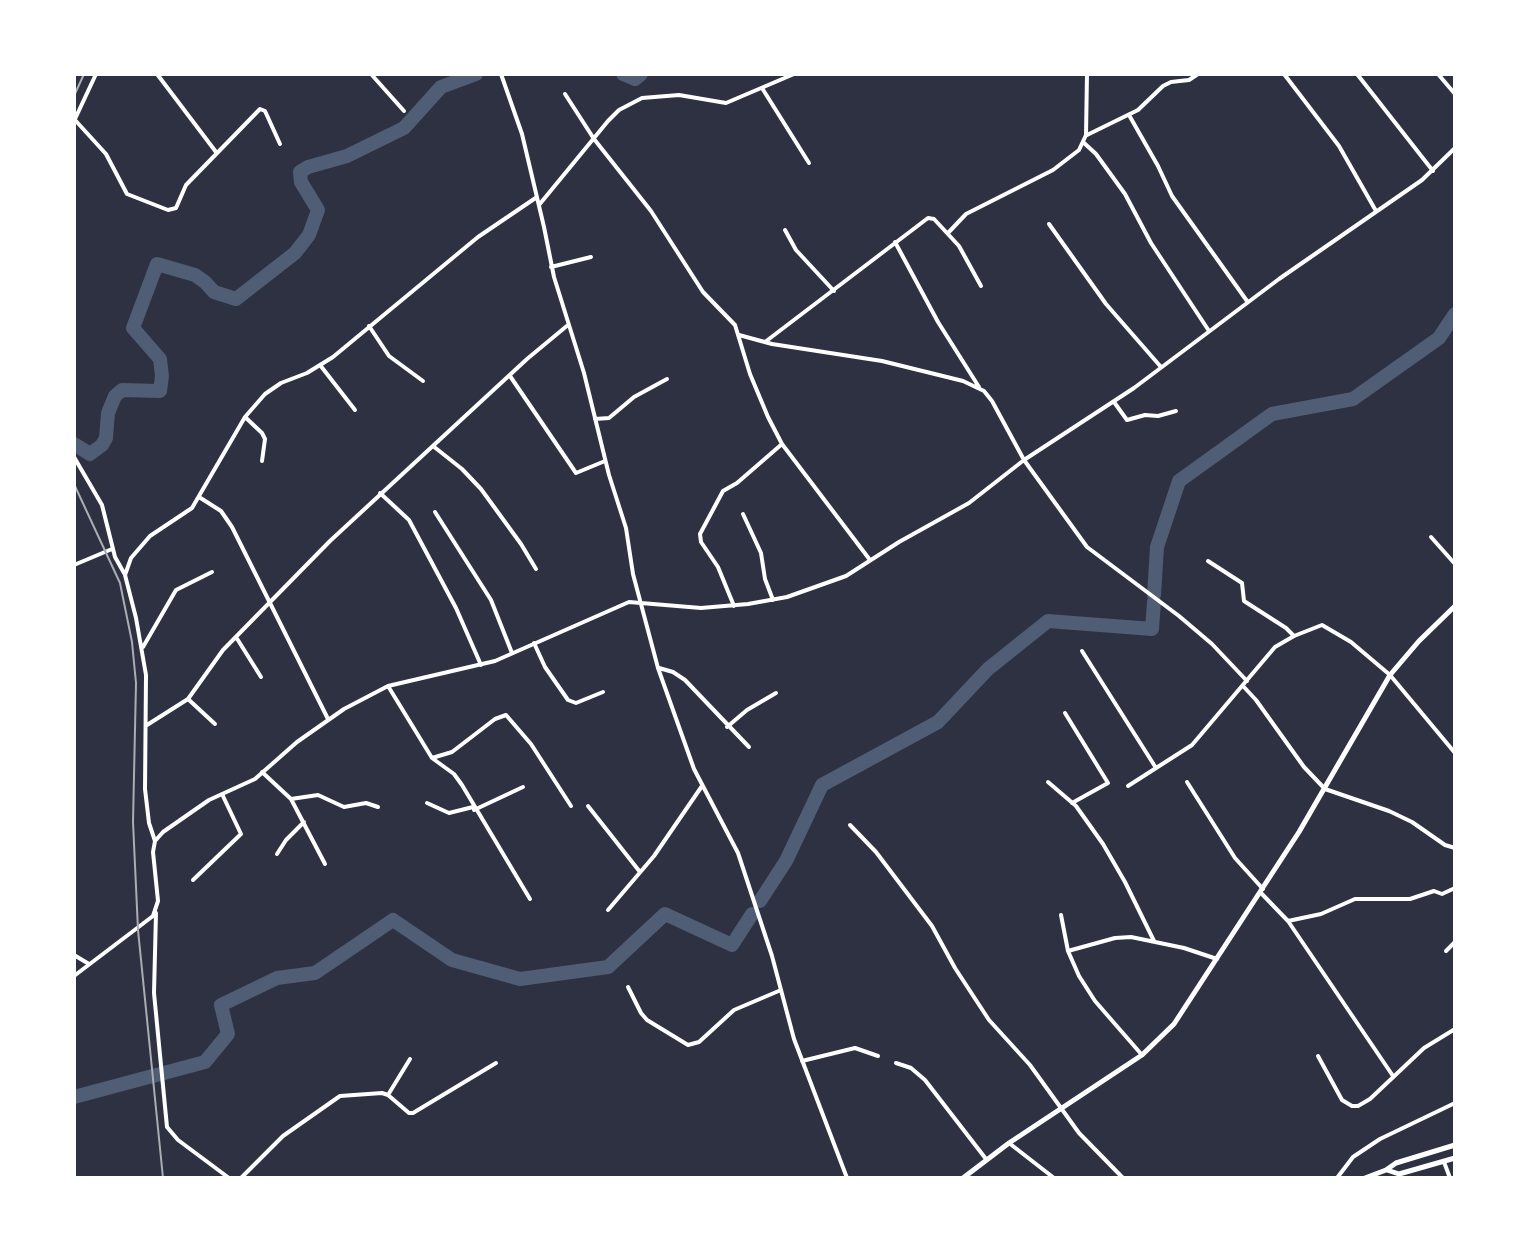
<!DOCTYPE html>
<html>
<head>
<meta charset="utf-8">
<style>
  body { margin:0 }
  #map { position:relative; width:1529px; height:1252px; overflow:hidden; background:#2d3142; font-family:Roboto,sans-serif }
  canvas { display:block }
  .frame { position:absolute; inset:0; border:76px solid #fff; pointer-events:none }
</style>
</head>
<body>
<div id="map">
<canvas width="1529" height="1252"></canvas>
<div class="frame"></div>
</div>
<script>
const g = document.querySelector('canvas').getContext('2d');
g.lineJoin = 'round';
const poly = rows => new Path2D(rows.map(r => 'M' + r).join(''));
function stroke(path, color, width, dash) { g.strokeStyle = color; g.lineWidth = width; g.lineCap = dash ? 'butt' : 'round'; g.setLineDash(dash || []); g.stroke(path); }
stroke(poly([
  [623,74,635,79,641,74],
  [74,444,90,454,102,445,106,438,108,413,115,396,122,390,160,391,162,376,160,359,133,328,157,264,195,275,205,282,214,292,236,299,295,253,309,235,318,210,301,182,300,172,308,167,347,156,404,128,441,87,476,74],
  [1154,595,1157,547,1179,481,1272,414,1353,399,1439,338,1455,314],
  [760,901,786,861,822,785,938,722,988,669,1048,621,1152,629,1154,602],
  [74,1097,205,1062,228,1034,221,1005,277,978,315,973,393,920,452,960,520,979,608,967,665,914,732,945,752,914]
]), '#4f5d75', 14);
stroke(poly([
  [157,74,216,152],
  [300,74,301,74],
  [371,74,404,111],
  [501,74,522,134,544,227,554,277,584,373,609,475,626,528,633,574,658,668,694,769,738,853,772,956,794,1039,847,1178],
  [1284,74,1339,146,1376,211],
  [1357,74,1433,171],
  [1438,74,1455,94],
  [762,88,809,163],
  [565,94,594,139,651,211,703,292,735,325,750,374,768,417,782,444,870,560],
  [1129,115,1158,166,1172,196,1247,301],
  [75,119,96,74],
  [75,120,106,154,127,194,168,210,176,208,186,185,260,109,265,111,280,144],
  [1087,135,1138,110,1163,86,1171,82,1189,80,1198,74],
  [1083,142,1096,154,1125,194,1151,243,1209,331],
  [539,205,608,121,619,110,642,98,679,95,726,103,794,74],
  [1049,224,1106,304,1161,367],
  [785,230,796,250,834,291],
  [948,233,966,214,1053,170,1079,150,1086,135,1087,74],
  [895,242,938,322,979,387],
  [551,267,591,257],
  [369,326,389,356,423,381],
  [739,335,772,344,882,361,963,381,984,391,992,401,1024,460,1087,547,1179,616,1212,644,1247,681],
  [765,342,928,218,934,219,959,246,981,286],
  [320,365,355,410],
  [510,376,576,473,605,461],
  [1114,402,1127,420,1145,415,1158,416,1176,411],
  [245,417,262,433,265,439,262,461],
  [595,419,609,418,634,397,667,379],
  [433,446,462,469,481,489,521,544,536,569],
  [74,457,102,505,115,557,124,573],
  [380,493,409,520,456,608,481,665],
  [199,497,221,511,232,527,328,719],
  [435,512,491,600,512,653],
  [743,514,761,553,765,579,773,600],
  [1431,537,1455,564],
  [1208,561,1242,583,1244,601,1286,628,1294,636],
  [74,565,112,549],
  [734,606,718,567,701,542,700,534,723,491,737,483,782,444],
  [236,637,261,677],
  [534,643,545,667,568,700,576,703,603,692],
  [143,647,176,590,212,572],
  [1082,651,1156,768],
  [659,668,673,672,685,680,749,747],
  [388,686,432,758,454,774,462,785,530,899],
  [1243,686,1256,700,1304,767,1325,789,1389,811,1412,822,1445,845,1455,848],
  [188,699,215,724],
  [1065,713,1108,783,1072,803],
  [147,725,188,699,223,650,330,541,527,359,568,325],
  [727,727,747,710,776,693],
  [432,758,452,752,495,719,506,715,531,744,571,806],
  [262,772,291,799,325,864],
  [1048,782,1076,806,1103,844,1125,882,1154,941],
  [1187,782,1235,858,1263,889],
  [1128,786,1192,745,1275,647,1294,636,1322,625,1351,642,1390,675,1455,753],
  [291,799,318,795,344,807,366,803,378,807],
  [427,803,449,813,473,807],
  [588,806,640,872],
  [474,810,523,787],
  [850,825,876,852,932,926,955,968,989,1020,1030,1065,1079,1133,1123,1178],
  [155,841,149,823,145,789,146,675,136,618,125,575,131,558,150,536,192,508,245,417,265,394,281,383,307,373,333,357,478,237,537,197],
  [277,854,286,840,304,822],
  [193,880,241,834,222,794],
  [1261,893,1288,921,1393,1076],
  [608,910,654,856,702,786],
  [156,913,154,993,167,1127,178,1140,229,1178],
  [1061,915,1068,951,1079,976,1095,1001,1142,1055],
  [1288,921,1321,914,1355,899,1410,899,1434,891,1442,894,1455,888],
  [1068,951,1115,938,1131,937,1184,948,1217,959],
  [1446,951,1455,942],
  [74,955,89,964],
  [74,976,153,916,158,901,153,852,155,841,163,832,209,800,255,779,297,742,344,709,388,686,495,661,629,602,701,608,748,604,787,597,846,576,899,542,969,503,1024,460,1134,388,1279,279,1422,180,1455,148],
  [628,987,641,1013,647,1020,688,1045,699,1042,734,1010,781,990],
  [1318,1056,1342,1100,1352,1106,1358,1106,1370,1099,1424,1048,1455,1029],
  [802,1061,855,1048,878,1056],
  [896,1063,911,1068,925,1080,986,1159],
  [388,1095,410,1059],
  [1009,1143,1054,1178],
  [1444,1162,1450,1178],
  [241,1178,283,1136,340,1096,382,1093,388,1095,409,1113,413,1113,496,1063],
  [1337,1178,1353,1157,1380,1139,1455,1103]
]), '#fff', 4);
stroke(poly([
  [1387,1170,1399,1174,1455,1158],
  [963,1178,1009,1143,1142,1055,1174,1024,1299,832,1390,675,1419,641,1455,606],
  [1365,1178,1386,1170,1396,1163,1455,1145]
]), '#fff', 5);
stroke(poly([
  [74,96,84,74],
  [74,484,120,583,132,642,136,683,133,822,138,930,163,1178]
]), '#abadb3', 2);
</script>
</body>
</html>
